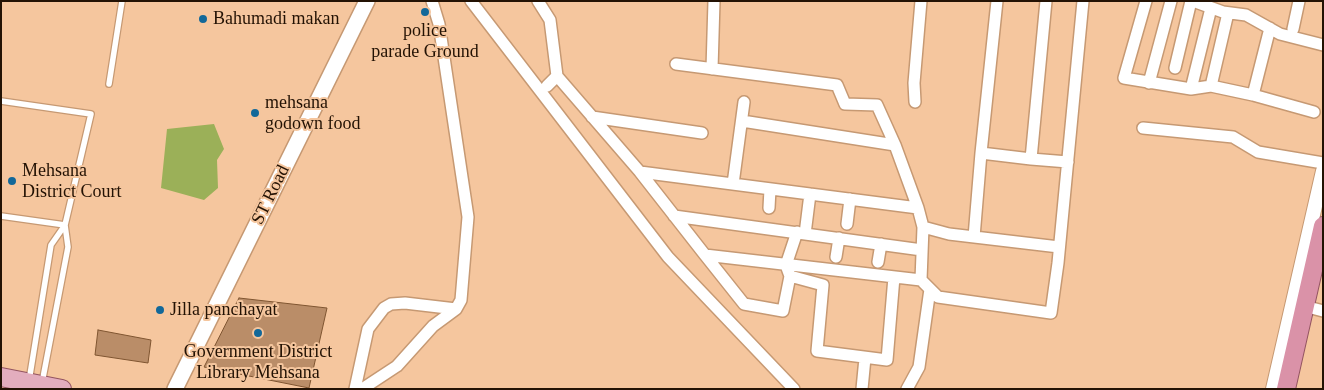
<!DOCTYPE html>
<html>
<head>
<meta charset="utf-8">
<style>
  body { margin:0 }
  #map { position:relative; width:1324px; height:390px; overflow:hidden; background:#f5c69e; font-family:"Times New Roman",serif }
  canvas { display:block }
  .frame { position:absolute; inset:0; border:2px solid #231204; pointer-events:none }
</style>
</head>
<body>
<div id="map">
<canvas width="1324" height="390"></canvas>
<div class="frame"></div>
</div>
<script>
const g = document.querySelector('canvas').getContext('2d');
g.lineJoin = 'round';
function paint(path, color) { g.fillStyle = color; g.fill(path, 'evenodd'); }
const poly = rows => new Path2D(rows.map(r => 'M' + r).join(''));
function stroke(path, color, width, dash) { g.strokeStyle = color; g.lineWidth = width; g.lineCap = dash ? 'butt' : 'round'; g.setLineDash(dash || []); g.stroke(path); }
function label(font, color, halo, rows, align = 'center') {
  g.font = font + ' "Times New Roman",serif'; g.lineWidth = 4; g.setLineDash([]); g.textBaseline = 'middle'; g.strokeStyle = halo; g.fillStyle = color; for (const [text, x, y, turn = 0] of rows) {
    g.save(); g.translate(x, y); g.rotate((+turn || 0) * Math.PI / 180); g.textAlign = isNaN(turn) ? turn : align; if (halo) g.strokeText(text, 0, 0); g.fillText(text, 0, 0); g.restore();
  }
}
paint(poly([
  [214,124,224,149,217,160,218,188,204,200,161,188,167,129]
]), '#9bb058');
const building = poly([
  [239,298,327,308,309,388,204,367,239,298],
  [98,330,151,340,148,363,95,355,98,330]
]);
paint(building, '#ba8d68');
stroke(building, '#7f5531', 1);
const service = poly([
  [109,84,122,1],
  [1,101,91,114,65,225,68,247,42,383],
  [1,216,65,225],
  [29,381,51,245,65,225]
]);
const minor = poly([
  [471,1,668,257,794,389],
  [538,1,550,20,557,76,547,86],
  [1146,1,1124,78,1191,89,1211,86,1253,95,1270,28],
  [1193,1,1223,12,1246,15,1280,34,1323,45],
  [1293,29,1299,1],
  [676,64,837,85,845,104,877,105,895,145],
  [1175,68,1191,1],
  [712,69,714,1],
  [557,76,640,172,918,208,923,227,949,234,1059,247],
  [1149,83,1171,1],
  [1211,86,1228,13],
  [1191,89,1211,8],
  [1253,95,1314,112],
  [915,102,914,83,921,1],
  [592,117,702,133],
  [742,121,895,145,918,208],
  [1143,128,1233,137,1258,152,1323,163],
  [981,153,997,1],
  [1031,159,1068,162],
  [640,172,705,255,921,280,938,297,1051,313,1058,263,1083,1],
  [733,184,744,102],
  [769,208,770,189],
  [674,216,922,250],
  [847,224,850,199],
  [797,232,786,265,790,276,823,285,817,351,887,360,894,277],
  [805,234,810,194],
  [974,237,981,153,1031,159,1046,1],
  [705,255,744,304,783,311,790,276],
  [836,257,839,238],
  [878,262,881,244],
  [921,280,923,227],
  [1304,306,1323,311],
  [355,389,368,329,384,308,391,304,405,303,456,309],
  [362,389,397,366,433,326,456,309,461,300,468,217,439,24,432,1],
  [862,389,865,358],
  [907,389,919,367,930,289]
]);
const tertiary = poly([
  [1273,389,1323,171]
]);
const secondary = poly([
  [175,389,367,1]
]);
const primary = poly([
  [1,377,62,389]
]);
const trunk = poly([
  [1286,389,1323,226]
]);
stroke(service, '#c69973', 8);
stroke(minor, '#c69973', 14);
stroke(tertiary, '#c69973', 16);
stroke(secondary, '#c69973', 18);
stroke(primary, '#935460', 20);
stroke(trunk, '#935460', 20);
stroke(service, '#fff', 5.5);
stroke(minor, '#fff', 11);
stroke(tertiary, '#fff', 14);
stroke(secondary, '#fff', 15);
stroke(primary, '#e3adbe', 18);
stroke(trunk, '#da92a8', 18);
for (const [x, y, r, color] of [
  [425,12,5,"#126899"],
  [203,19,5,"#126899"],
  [255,113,5,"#126899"],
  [12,181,5,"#126899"],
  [160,310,5,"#126899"],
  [258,333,5,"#126899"]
]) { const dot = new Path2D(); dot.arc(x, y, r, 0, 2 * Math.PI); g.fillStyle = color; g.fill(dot); stroke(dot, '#f5c69e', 2); }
label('18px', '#231204', '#f5c69e', [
  ["Bahumadi makan",213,19],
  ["police",425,31,"center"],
  ["parade Ground",425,52,"center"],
  ["mehsana",265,103],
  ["godown food",265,124],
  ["Mehsana",22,171],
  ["District Court",22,192],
  ["Jilla panchayat",170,310],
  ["Government District",258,352,"center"],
  ["Library Mehsana",258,373,"center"]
], 'left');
label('18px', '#231204', '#f5c69e', [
  ["ST Road",271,195,-64]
]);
</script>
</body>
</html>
